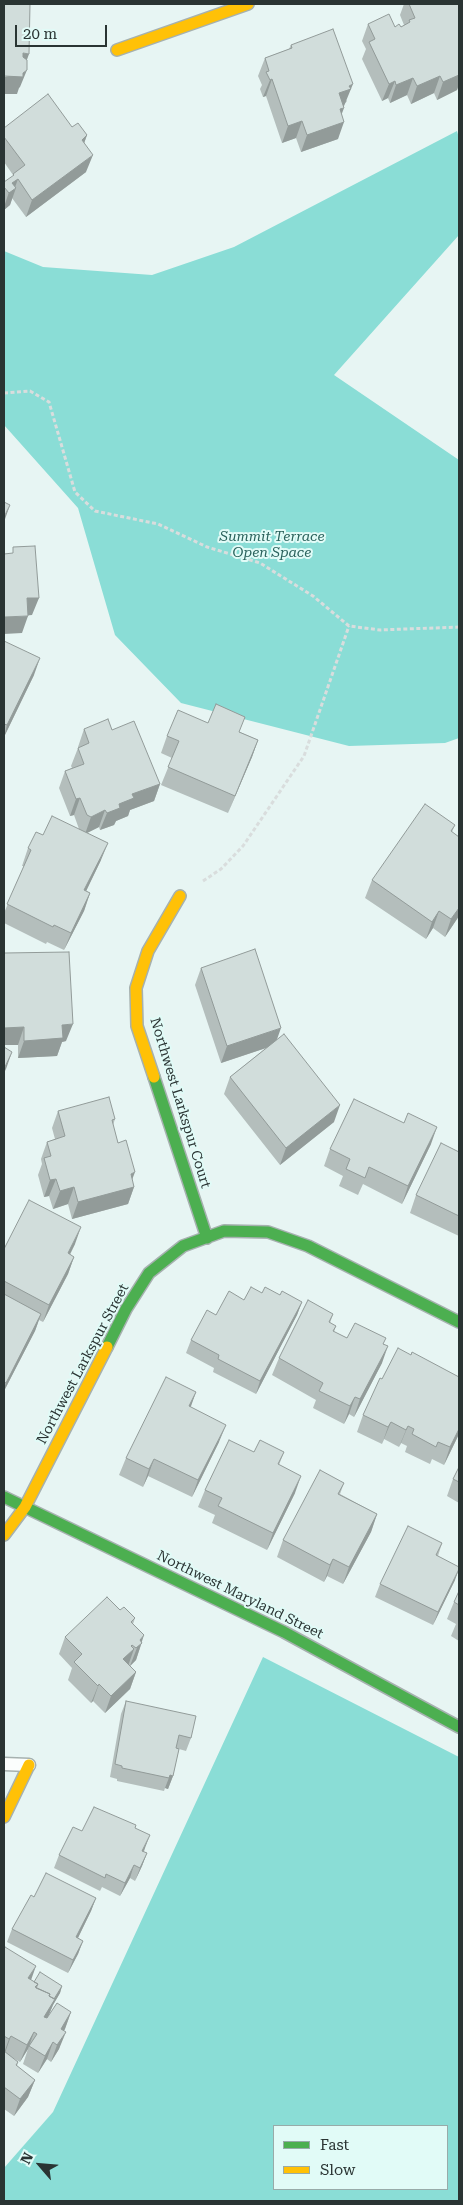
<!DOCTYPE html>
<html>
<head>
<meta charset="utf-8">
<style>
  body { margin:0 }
  #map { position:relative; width:463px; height:2205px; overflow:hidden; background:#e7f5f3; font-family:"Roboto Serif",serif }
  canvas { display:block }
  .frame { position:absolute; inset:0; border:5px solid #2a3433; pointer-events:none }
  .legend { position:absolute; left:273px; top:2125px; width:175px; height:65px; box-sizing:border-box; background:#e1fbf7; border:1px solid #98aba9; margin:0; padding:6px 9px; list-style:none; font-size:15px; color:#2a3433 }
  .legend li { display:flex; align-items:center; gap:10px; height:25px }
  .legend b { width:25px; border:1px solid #98aba9 }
  .north { position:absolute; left:15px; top:2140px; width:50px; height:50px; -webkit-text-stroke:4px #e1fbf7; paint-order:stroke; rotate:297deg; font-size:14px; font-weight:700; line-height:20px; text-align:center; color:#2a3433 }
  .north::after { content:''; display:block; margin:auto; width:18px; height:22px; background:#2a3433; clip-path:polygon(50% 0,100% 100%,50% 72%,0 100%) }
  .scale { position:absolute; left:15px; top:25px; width:92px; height:22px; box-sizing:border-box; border:2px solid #2a3433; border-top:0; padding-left:6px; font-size:15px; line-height:18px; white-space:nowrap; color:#2a3433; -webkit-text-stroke:4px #e1fbf7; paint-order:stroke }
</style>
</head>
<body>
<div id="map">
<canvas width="463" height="2205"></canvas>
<div class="frame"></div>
<ul class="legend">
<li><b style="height:6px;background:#4caf50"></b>Fast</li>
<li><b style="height:6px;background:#ffc107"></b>Slow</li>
</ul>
<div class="north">N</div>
<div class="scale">20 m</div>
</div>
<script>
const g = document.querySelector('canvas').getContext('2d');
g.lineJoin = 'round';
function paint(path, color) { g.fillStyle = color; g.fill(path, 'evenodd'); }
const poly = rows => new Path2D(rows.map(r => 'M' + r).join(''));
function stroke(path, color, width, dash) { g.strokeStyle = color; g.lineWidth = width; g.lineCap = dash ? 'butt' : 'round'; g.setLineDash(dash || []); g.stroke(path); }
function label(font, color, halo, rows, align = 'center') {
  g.font = font + ' "Roboto Serif",serif'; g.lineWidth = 4; g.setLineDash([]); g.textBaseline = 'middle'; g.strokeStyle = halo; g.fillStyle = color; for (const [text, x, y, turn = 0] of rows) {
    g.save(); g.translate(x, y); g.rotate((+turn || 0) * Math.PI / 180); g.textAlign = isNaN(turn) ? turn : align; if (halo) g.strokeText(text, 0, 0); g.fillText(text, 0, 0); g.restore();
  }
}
paint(poly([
  [457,131,459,138,459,235,334,375,459,460,459,738,445,743,349,746,181,703,115,635,78,508,4,425,4,251,43,267,152,275,234,247],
  [263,1657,459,1757,459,2201,4,2201,4,2168,53,2112],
  [274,2126,447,2126,447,2189,274,2189]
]), '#8addd6');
const lane = poly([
  [4,1764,29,1765]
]);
const fast = poly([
  [154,1077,207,1238],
  [107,1347,126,1309,149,1273,183,1246,224,1231,268,1232,308,1246,459,1322],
  [4,1497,284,1632,459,1727]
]);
const slow = poly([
  [117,50,248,4],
  [154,1077,137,1026,136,988,148,951,180,896],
  [4,1535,25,1507,107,1347],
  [4,1817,29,1765]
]);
stroke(lane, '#a6b1af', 15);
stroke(fast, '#a6b1af', 14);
stroke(slow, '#a6b1af', 14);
stroke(poly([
  [4,393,30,391,49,402,75,492,95,511,158,524,207,547,260,563,313,596,349,626,380,630,459,627],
  [203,881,221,869,243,846,304,756,349,626]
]), '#d9dddd', 3, [4, 2.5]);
stroke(lane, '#fbfefd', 12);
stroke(fast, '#4caf50', 11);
stroke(slow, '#ffc107', 11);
paint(poly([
  [404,4,459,4,459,85,457,90,437,100,434,93,411,104,407,95,390,103,388,98,382,101,362,59,366,49,362,41,368,24,395,27,401,27,404,25,400,15],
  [291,45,347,101,343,106,341,114,338,139,301,152,296,138,282,143,266,96,263,97,260,89,262,85,258,76,265,58,289,49],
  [72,127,87,135,84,143,86,172,26,217,12,198,10,205,4,210,4,182,13,177,13,175,4,162,4,128],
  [4,641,34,675,4,737],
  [208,723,240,732,258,740,252,757,228,813,161,785,172,758,161,753,167,736],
  [84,729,112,730,160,784,154,801,130,810,128,816,116,821,114,825,100,830,99,827,87,833,101,860,86,891,90,893,84,911,64,950,47,942,46,944,4,923,4,913,24,866,22,866,28,848,43,835,79,829,74,815,70,816,59,788,65,771,72,768,71,766,78,748,78,747],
  [455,825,452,832,459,837,459,916,445,937,433,928,426,939,365,898,372,880],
  [4,953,66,1041,62,1042,57,1056,18,1058,18,1045,4,1045],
  [201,968,277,1040,334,1122,280,1165,224,1094,230,1077,266,1048,221,1063,195,985],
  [58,1111,115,1119,113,1125,118,1143,134,1187,128,1204,72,1219,68,1204,53,1209,49,1196,44,1197,38,1175,42,1164,41,1159,47,1142,55,1139,52,1128],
  [431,1144,402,1204,363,1184,358,1195,339,1186,343,1176,324,1166,330,1149],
  [459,1152,459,1236,410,1213,416,1195],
  [75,1244,70,1255,74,1257,68,1274,43,1322,39,1320,35,1331,4,1391,4,1249],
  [262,1293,280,1295,302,1302,297,1315,256,1394,213,1372,214,1368,186,1353,191,1340,216,1315,244,1300],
  [333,1314,330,1323,336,1326,334,1332,347,1338,384,1344,382,1363,354,1417,349,1414,344,1424,313,1408,316,1400,272,1375,279,1358],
  [411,1355,459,1377,459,1434,444,1465,432,1459,430,1464,405,1452,407,1446,401,1443,399,1447,384,1439,382,1444,357,1432,363,1415,382,1379],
  [196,1392,190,1407,219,1442,192,1497,148,1476,143,1487,119,1475,126,1458],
  [254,1452,284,1452,279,1465,295,1493,267,1550,212,1523,215,1515,198,1507,205,1490],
  [459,1467,459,1503,447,1496,453,1479],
  [344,1483,340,1494,377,1514,371,1532,343,1584,327,1576,324,1582,277,1557,283,1540],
  [442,1543,438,1556,455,1580,433,1625,375,1597,380,1584],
  [459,1591,459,1641,451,1636,456,1624,447,1619,454,1602],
  [120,1610,135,1618,133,1624,142,1642,136,1660,130,1666,136,1672,130,1689,105,1713,93,1701,91,1703,68,1680,72,1668,59,1654,65,1637],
  [126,1701,191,1738,186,1751,179,1749,173,1776,168,1789,165,1788,164,1791,117,1781,117,1779,110,1777,121,1714],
  [135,1828,145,1848,144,1852,147,1853,142,1866,135,1881,130,1878,120,1896,102,1887,100,1891,54,1868,59,1855,82,1831],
  [34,1897,96,1898,91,1911,78,1938,83,1941,78,1954,68,1973,7,1942,12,1929],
  [4,1950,31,1980,34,1982,62,1986,60,1993,53,2005,48,2017,71,2012,64,2031,59,2049,51,2062,47,2059,38,2073,23,2064,28,2049,20,2062,11,2057,18,2062,17,2066,35,2080,28,2097,14,2116,4,2109]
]), '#b4bebc');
paint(poly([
  [23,53,29,54,23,71],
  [27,70,20,87,19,88,17,94,4,94,4,77,23,73],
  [459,75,459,84,457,90,437,100,443,82],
  [440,76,434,93,411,104,417,86],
  [413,78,407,95,390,103,396,85],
  [272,79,266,96,263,97,270,80],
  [395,81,388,98,382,101,389,84],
  [353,84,344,106,332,111,339,93,349,86],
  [344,108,338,124,344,122,338,139,301,152,307,135,340,109],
  [302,121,296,138,282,143,288,126],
  [87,135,81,152,82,140],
  [93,155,86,172,26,217,32,200],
  [18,179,14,190,16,188,10,205,4,210,4,207,12,183],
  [10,505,4,522,4,517],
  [27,598,39,598,32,615,21,616],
  [28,616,22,633,4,634,4,617],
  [40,658,34,675,4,737,7,725],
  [258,740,252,757,228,813,235,796],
  [160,784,154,801,130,810,128,816,116,821,114,825,100,830,107,813,132,794],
  [80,798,74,815,70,816,76,799],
  [105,810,99,827,85,834,91,817],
  [108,843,101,860,78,908,84,890],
  [90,893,84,911,64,950,71,933],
  [459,908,459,916,445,937,451,919],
  [439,911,433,928,426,939,432,922],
  [73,1024,66,1041,62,1042,57,1056,18,1058,24,1041,62,1025],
  [24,1027,18,1045,4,1045,4,1028],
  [281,1028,275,1045,221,1063,227,1046],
  [12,1052,6,1069,4,1073,4,1069],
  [340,1105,334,1122,280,1165,286,1148],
  [437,1127,431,1144,402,1204,408,1186],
  [135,1172,129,1188,134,1187,128,1204,72,1219,78,1202,131,1174],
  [56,1179,49,1196,44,1197,50,1180],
  [74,1187,68,1204,53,1209,60,1191],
  [81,1227,75,1244,61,1271,68,1253],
  [74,1257,68,1274,43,1322,49,1305],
  [302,1302,297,1315,256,1394,260,1381],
  [41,1314,35,1331,4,1391,4,1388,6,1383],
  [388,1346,382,1363,354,1417,360,1399],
  [196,1392,190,1409,189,1406],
  [355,1397,349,1414,344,1424,350,1406],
  [391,1422,384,1439,382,1444,388,1427],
  [226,1425,219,1442,192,1497,198,1480],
  [408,1426,401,1443,399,1447,406,1430],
  [459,1429,459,1434,444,1465,450,1447],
  [154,1459,148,1476,143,1487,149,1469],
  [301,1476,295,1493,267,1550,273,1533],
  [377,1514,371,1532,343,1584,349,1567],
  [333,1559,327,1576,324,1582,330,1565],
  [459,1569,455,1580,433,1625,438,1612],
  [144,1635,136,1660,130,1666,140,1640],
  [132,1645,130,1653,134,1649,128,1666,123,1659],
  [136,1672,130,1689,105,1713,111,1696],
  [99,1684,93,1701,91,1703,98,1686],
  [170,1775,173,1776,168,1789,165,1788],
  [150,1835,145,1848,137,1864,142,1851],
  [147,1853,142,1866,135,1881,140,1868],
  [134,1865,130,1878,120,1896,125,1883],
  [96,1898,91,1911,72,1950,76,1937],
  [83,1941,78,1954,68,1973,73,1960],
  [36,1966,30,1983,28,1978],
  [62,1986,60,1993,53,2005,48,2017,38,2034,44,2017],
  [71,2012,65,2029,56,2044,61,2029],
  [34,2032,28,2049,20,2062,27,2045],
  [66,2032,59,2049,51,2062,57,2045],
  [11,2036,5,2053,4,2053,9,2039],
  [53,2042,47,2059,38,2073,45,2056],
  [35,2080,28,2097,14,2116,20,2099]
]), '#929b99');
const building = poly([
  [4,4,30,4,29,54,23,53,23,57,27,60,27,70,23,73,23,77,4,76,4,4],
  [409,4,459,4,459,75,443,82,440,76,417,86,413,78,396,85,395,81,389,84,369,42,375,39,368,24,389,14,395,27,399,24,401,27,410,22,409,20,415,18,409,4],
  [333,29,353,84,349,86,351,89,339,93,344,108,340,109,344,122,307,135,302,121,288,126,272,79,270,80,266,72,269,71,265,58,292,48,291,45,333,29],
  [48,94,72,127,78,123,87,135,82,140,93,155,32,200,18,179,12,183,16,188,9,193,4,187,4,182,14,175,13,174,25,165,4,137,4,128,48,94],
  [4,502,10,505,4,517,4,502],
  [35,546,39,598,27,598,28,616,4,617,4,554,13,553,13,547,35,546],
  [4,641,40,658,7,725,4,724,4,641],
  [216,704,245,717,239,732,258,740,235,796,168,767,179,741,167,736,178,710,208,723,216,704],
  [108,719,112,730,134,721,160,784,132,794,134,798,119,804,120,808,107,813,105,810,91,817,87,815,80,798,76,799,65,771,84,764,78,748,89,743,84,729,108,719],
  [425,804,455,825,451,831,459,837,459,908,451,919,439,911,432,922,372,880,425,804],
  [52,816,108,843,84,890,90,893,71,933,54,925,53,927,7,904,31,850,28,848,36,832,43,835,52,816],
  [255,949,281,1028,227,1046,201,968,255,949],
  [69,952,73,1024,62,1025,63,1038,24,1041,24,1027,4,1028,4,953,69,952],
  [284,1034,340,1105,286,1148,230,1077,284,1034],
  [4,1047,12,1052,4,1069,4,1047],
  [109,1097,115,1119,112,1120,118,1143,126,1140,135,1172,131,1174,134,1187,78,1202,74,1187,60,1191,56,1179,50,1180,44,1158,51,1156,47,1142,65,1136,58,1111,109,1097],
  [354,1099,404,1123,408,1113,437,1127,408,1186,369,1167,365,1178,346,1169,350,1159,330,1149,354,1099],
  [441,1143,459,1152,459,1216,416,1195,441,1143],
  [29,1200,81,1227,68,1253,74,1257,49,1305,4,1281,4,1249,29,1200],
  [251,1287,262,1293,265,1287,280,1295,282,1291,302,1302,260,1381,218,1359,219,1355,191,1340,207,1310,216,1315,229,1291,244,1300,251,1287],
  [4,1294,41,1314,6,1383,4,1382,4,1294],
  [308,1300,333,1314,329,1322,336,1326,333,1331,347,1338,355,1323,386,1338,383,1344,388,1346,360,1399,355,1397,350,1406,319,1391,323,1383,279,1358,308,1300],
  [398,1348,411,1355,412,1352,459,1377,459,1429,450,1447,438,1442,436,1447,412,1434,414,1429,408,1426,406,1430,391,1422,388,1427,363,1415,380,1378,382,1379,398,1348],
  [166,1377,196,1392,189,1406,226,1425,198,1480,154,1459,149,1469,126,1458,166,1377],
  [229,1440,254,1452,260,1440,284,1452,278,1464,301,1476,273,1533,218,1506,222,1498,205,1490,229,1440],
  [459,1467,459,1482,453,1479,459,1467],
  [320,1470,344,1483,338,1494,377,1514,349,1567,333,1559,330,1565,283,1540,320,1470],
  [408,1526,442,1543,436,1555,459,1567,459,1569,438,1612,380,1584,408,1526],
  [459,1591,459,1605,454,1602,459,1591],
  [107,1597,120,1610,124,1607,135,1618,131,1622,144,1635,140,1640,142,1643,136,1648,132,1645,131,1646,134,1649,123,1659,136,1672,111,1696,99,1684,98,1686,74,1662,82,1654,65,1637,107,1597],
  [126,1701,196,1716,191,1738,179,1735,176,1748,179,1749,173,1776,170,1775,169,1778,122,1768,122,1766,115,1764,126,1701],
  [94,1807,136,1825,135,1828,150,1835,142,1851,147,1853,140,1868,134,1865,125,1883,106,1874,105,1878,59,1855,73,1827,82,1831,94,1807],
  [46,1873,96,1898,76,1937,83,1941,73,1960,12,1929,31,1895,34,1897,46,1873],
  [5,1947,36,1966,28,1978,38,1984,35,1987,50,1994,49,1996,55,1999,44,2017,47,2018,57,2003,71,2012,61,2029,66,2032,57,2045,53,2042,45,2056,29,2046,37,2034,34,2032,27,2045,11,2036,9,2039,4,2036,4,1950,5,1947],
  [40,1972,62,1986,54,1999,49,1996,50,1994,36,1988,38,1984,34,1982,40,1972],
  [4,2051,18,2062,16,2065,35,2080,20,2099,4,2087,4,2051]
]);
paint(building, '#d1dddb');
stroke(building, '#929b99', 1);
label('italic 14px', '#2a625c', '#e1fbf7', [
  ["Summit Terrace",272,537],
  ["Open Space",272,553]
]);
label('14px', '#2a3433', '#e1fbf7', [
  ["Northwest Larkspur Court",180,1103,73],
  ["Northwest Larkspur Street",83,1364,-62],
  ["Northwest Maryland Street",240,1595,26]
]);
</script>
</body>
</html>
